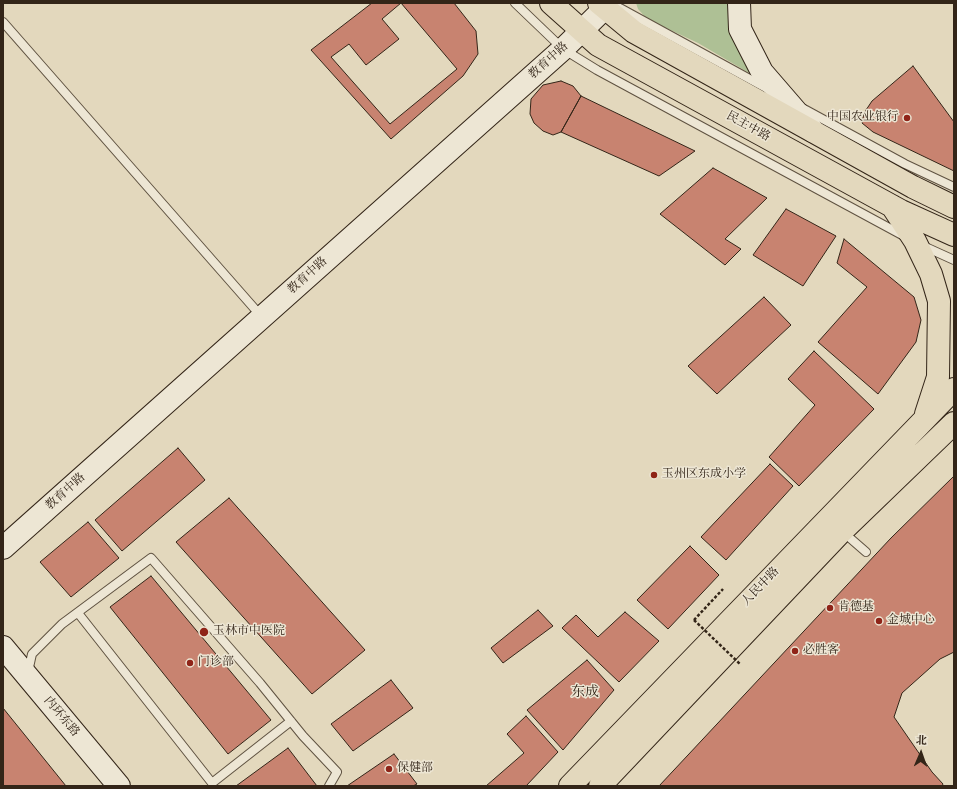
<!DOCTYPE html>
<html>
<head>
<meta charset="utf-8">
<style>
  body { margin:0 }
  #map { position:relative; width:957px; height:789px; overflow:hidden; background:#e3d8bd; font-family:"IM FELL DW Pica","Noto Serif SC",serif }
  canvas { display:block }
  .frame { position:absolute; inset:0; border:4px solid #332518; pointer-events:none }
  .north { position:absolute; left:901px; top:733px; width:40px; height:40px; -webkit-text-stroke:3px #ede6d4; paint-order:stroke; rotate:2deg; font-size:11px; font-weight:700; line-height:16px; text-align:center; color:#332518 }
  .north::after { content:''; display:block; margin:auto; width:14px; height:18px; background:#332518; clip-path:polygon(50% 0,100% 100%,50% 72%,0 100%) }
</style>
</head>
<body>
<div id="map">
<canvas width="957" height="789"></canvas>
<div class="frame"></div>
<div class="north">北</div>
</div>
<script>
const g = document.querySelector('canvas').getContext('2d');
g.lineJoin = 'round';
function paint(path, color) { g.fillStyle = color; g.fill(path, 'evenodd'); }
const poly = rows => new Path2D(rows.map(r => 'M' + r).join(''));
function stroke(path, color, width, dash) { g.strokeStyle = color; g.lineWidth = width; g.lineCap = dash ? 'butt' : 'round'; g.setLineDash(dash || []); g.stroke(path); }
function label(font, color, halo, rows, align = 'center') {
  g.font = font + ' "IM FELL DW Pica","Noto Serif SC",serif'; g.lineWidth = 3; g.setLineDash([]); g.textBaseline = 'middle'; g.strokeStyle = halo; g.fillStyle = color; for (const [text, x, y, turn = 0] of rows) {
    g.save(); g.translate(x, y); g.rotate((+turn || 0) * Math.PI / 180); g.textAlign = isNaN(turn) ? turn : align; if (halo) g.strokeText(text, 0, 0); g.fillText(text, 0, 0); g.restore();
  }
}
paint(poly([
  [636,3,733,3,756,77,698,43,647,19,638,9]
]), '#aec095');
const building = poly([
  [372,3,454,3,476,31,478,54,463,76,391,139,311,50,372,3],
  [401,3,457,69,390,124,331,57,349,44,366,65,399,39,382,19,401,3],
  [913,66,954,122,954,171,873,132,862,123,864,113,872,101,913,66],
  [561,81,573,86,581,96,561,132,553,135,543,131,534,123,530,114,531,99,543,85,561,81],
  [581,96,695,151,659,176,561,132,581,96],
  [713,168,767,198,725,239,741,249,725,265,660,214,713,168],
  [786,209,836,236,803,286,753,255,786,209],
  [844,239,914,297,921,320,916,342,878,394,818,342,867,287,837,263,844,239],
  [764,297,791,325,717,394,688,366,764,297],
  [814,351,874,409,799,486,769,457,815,405,788,379,814,351],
  [178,448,205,480,122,551,95,520,178,448],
  [770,464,793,486,726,560,701,537,770,464],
  [954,476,954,652,940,659,902,693,894,717,932,772,943,784,942,786,659,786,891,538,954,476],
  [229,498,365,650,312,694,176,542,229,498],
  [88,522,119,558,71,597,40,562,88,522],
  [690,546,719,575,668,629,637,600,690,546],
  [151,576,271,720,228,754,110,607,151,576],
  [538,610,553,626,503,663,491,648,538,610],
  [625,612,659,641,619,682,562,628,576,615,598,637,625,612],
  [587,660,614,690,563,750,527,710,587,660],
  [391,680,413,708,353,751,331,724,391,680],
  [3,708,66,786,3,786,3,708],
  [526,716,558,752,526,786,486,786,524,753,507,734,526,716],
  [288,748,317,786,236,786,288,748],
  [394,754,417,784,413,786,347,786,394,754]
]);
paint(building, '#c88370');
stroke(building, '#332518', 1);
const lane = poly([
  [515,3,563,49,597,70,904,236],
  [618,7,766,88],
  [3,22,261,316],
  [804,109,905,164,954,187],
  [921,245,954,260],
  [843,532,866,552],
  [78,613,212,783,291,721],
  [28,672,32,654,62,624,151,558,260,683,303,736,337,772,329,786]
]);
const secondary = poly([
  [739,3,740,29,762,72,813,131],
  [3,548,563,49,610,3],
  [3,647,119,786]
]);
const primary = poly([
  [551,3,598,45,901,211,954,235],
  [599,3,634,32,913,187,954,207],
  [892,206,915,241,931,274,939,301,938,377,926,414],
  [570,786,954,389],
  [600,786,842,531,954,423]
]);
stroke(lane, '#5f5241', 10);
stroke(secondary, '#332518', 24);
stroke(primary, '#332518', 24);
stroke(poly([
  [694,620,723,589]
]), '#332518', 2.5, [3, 2]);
stroke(lane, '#ede6d4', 8);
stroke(secondary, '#ede6d4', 22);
stroke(primary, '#e3d8bd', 22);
stroke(poly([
  [694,620,740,664]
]), '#332518', 2.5, [3, 2]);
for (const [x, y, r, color] of [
  [907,118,4,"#8f2418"],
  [654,475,4,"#8f2418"],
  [830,608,4,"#8f2418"],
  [879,621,4,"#8f2418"],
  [204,632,5,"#8f2418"],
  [795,651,4,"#8f2418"],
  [190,663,4,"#8f2418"],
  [389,769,4,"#8f2418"]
]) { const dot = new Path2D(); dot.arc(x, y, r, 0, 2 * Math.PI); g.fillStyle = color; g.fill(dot); stroke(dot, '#ede6d4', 1.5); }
label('12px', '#332518', '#ede6d4', [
  ["教育中路",549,61,-42],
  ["民主中路",748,127,29],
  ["教育中路",308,276,-42],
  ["教育中路",66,492,-42],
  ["人民中路",761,587,-46],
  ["内环东路",61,717,50]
]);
label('12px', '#332518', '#ede6d4', [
  ["中国农业银行",899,118,"right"],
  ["玉州区东成小学",662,475],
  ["肯德基",838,608],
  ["金城中心",887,621],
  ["玉林市中医院",213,632],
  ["必胜客",803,651],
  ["门诊部",198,663],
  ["保健部",397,769]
], 'left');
label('14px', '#332518', '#ede6d4', [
  ["东成",585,693]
]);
</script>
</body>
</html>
